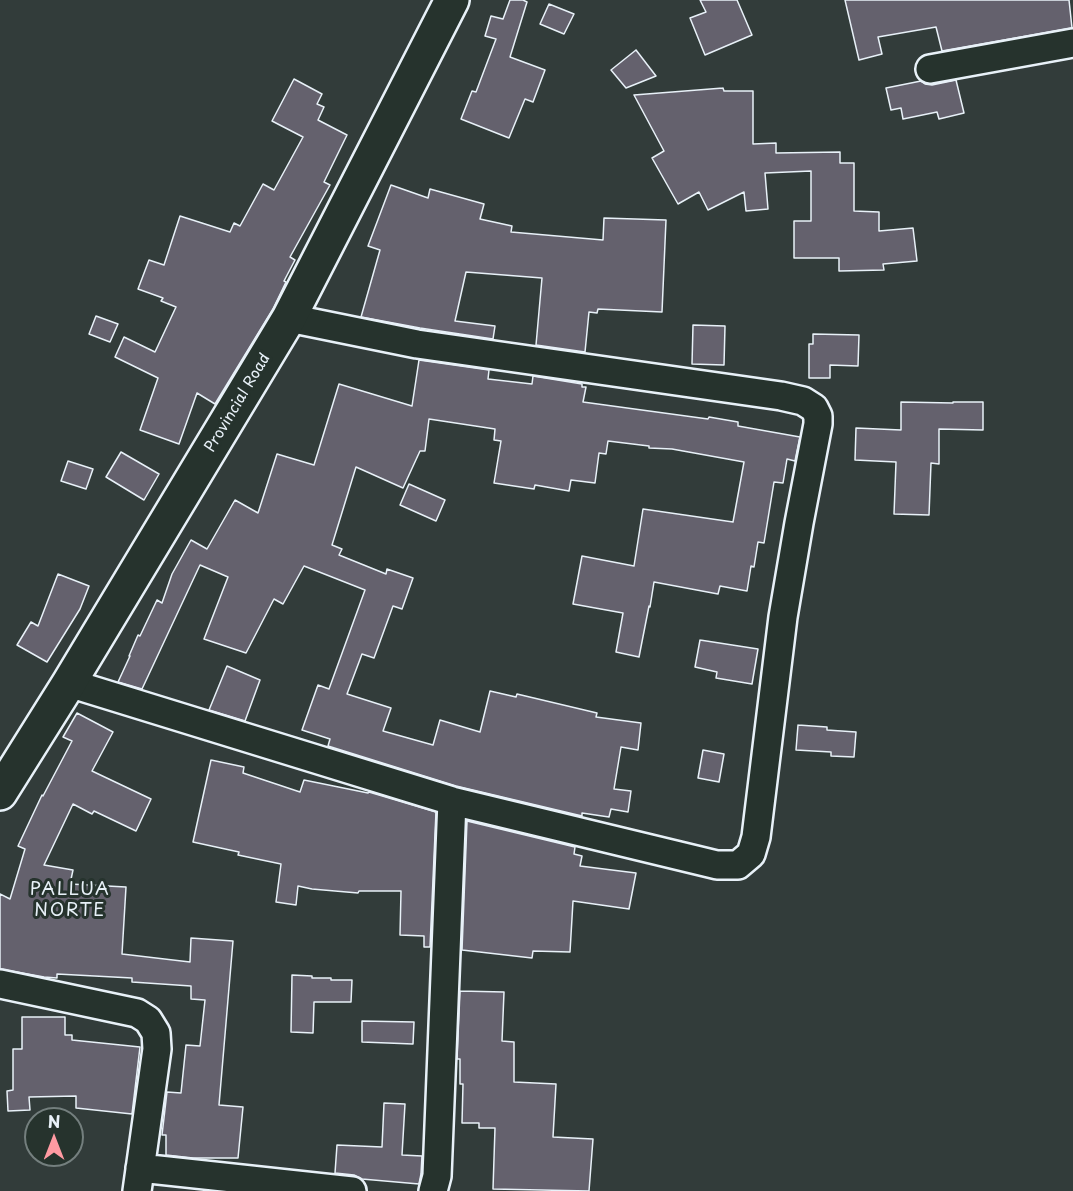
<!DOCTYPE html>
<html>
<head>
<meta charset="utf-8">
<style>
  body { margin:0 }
  #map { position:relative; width:1073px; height:1191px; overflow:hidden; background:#323c3a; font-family:"Playpen Sans",sans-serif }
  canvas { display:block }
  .north { position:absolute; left:24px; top:1107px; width:60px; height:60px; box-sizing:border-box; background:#26332d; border:2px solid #747f7e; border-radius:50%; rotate:0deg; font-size:16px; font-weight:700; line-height:24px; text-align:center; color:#e8f1f8 }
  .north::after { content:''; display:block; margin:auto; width:21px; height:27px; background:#ff9aa2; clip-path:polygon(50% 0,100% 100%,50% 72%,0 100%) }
</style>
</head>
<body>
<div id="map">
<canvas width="1073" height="1191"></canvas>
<div class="north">N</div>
</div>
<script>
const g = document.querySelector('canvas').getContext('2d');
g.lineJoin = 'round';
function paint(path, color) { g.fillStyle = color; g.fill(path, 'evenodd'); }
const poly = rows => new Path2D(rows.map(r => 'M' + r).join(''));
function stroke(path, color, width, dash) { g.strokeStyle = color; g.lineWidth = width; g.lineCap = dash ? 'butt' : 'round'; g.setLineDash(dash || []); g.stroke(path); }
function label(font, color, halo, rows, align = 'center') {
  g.font = font + ' "Playpen Sans",sans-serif'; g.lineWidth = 6; g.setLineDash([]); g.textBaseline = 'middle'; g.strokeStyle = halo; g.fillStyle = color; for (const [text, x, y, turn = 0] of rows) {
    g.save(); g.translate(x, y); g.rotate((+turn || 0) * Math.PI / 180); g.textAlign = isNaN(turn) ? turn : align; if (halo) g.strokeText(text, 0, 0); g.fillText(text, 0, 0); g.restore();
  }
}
const building = poly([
  [510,0,523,0,527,2,510,57,545,70,533,102,525,99,509,138,461,119,472,91,476,92,496,39,485,36,491,16,503,19,510,0],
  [700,0,737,0,752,35,705,55,690,18,706,12,700,0],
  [845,0,1069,0,1072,28,942,51,936,27,878,37,882,54,859,60,845,0],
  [549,4,574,14,564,34,540,24,549,4],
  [636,50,656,76,626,88,611,70,636,50],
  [294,79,322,94,317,104,324,107,318,120,347,135,324,182,330,185,290,257,295,260,284,281,286,282,273,309,215,404,197,393,179,444,140,430,158,378,115,357,124,337,155,352,176,307,161,301,163,298,138,289,149,260,164,265,180,216,230,232,234,223,240,226,263,184,274,190,303,137,272,121,294,79],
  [956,80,964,113,939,119,937,112,903,119,901,108,891,110,886,88,921,81,925,84,932,85,956,80],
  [723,88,724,91,753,91,753,144,776,143,776,153,840,152,840,163,854,163,854,211,879,212,879,231,913,228,917,261,883,264,884,270,839,271,839,258,794,258,794,221,811,221,811,171,765,173,768,209,746,211,744,192,708,210,699,192,678,204,652,158,664,151,634,95,723,88],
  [391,185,428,198,430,189,484,204,480,219,512,226,511,232,603,240,604,218,666,220,662,312,598,309,597,313,589,312,585,352,536,345,542,278,466,272,455,321,495,326,493,339,420,328,361,317,380,250,368,246,391,185],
  [96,316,118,324,110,342,89,334,96,316],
  [693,325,725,326,724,365,692,364,693,325],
  [813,334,859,335,858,366,830,365,830,378,809,378,809,344,813,344,813,334],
  [419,360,489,370,488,379,532,384,533,376,582,384,582,387,586,387,583,402,708,419,709,417,738,422,738,426,800,437,795,461,787,459,783,483,774,482,764,543,758,542,754,567,751,566,747,591,720,586,718,594,654,582,650,607,649,606,639,657,616,652,623,613,573,604,582,556,634,566,643,509,733,522,744,462,672,449,649,448,649,446,608,441,606,454,599,453,595,483,571,480,569,491,535,485,534,489,494,483,501,441,494,440,495,429,429,419,425,451,420,451,403,488,356,467,332,545,342,549,339,555,386,574,387,569,413,578,402,609,393,606,374,658,362,654,347,694,391,708,383,731,433,745,440,720,480,732,490,691,516,697,517,694,597,713,596,717,641,723,638,750,621,747,614,789,631,791,628,812,611,809,609,817,582,813,582,816,456,786,328,746,330,739,302,730,318,685,329,689,365,590,304,566,283,604,274,599,246,653,204,639,228,577,200,565,142,689,118,682,130,656,129,656,138,635,140,636,157,600,162,603,172,574,191,540,207,549,235,500,258,513,277,454,314,465,339,384,412,406,419,360],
  [901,402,953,403,953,402,983,402,983,430,939,429,939,464,931,463,929,515,894,514,896,462,855,460,856,428,901,430,901,402],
  [121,452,159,474,144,500,106,477,121,452],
  [68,461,93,469,86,489,61,481,68,461],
  [409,484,445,500,436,521,400,505,409,484],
  [58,574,89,586,80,609,47,662,17,645,31,622,38,626,58,574],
  [700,640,758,649,752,684,716,678,717,672,695,667,700,640],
  [227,666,260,680,245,721,209,710,227,666],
  [77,713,113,732,92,771,151,799,136,831,94,811,92,814,73,804,44,865,73,870,70,884,126,887,122,954,190,962,191,938,233,941,219,1105,243,1107,238,1158,193,1158,166,1155,166,1135,162,1135,167,1092,181,1093,186,1045,200,1046,205,1000,191,999,191,986,132,982,132,978,57,974,57,978,44,977,0,969,0,894,10,899,25,849,18,846,42,795,43,796,72,741,63,737,77,713],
  [798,725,827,727,827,730,856,732,854,757,831,756,831,752,796,750,798,725],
  [703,750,724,754,719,782,698,778,703,750],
  [211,760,244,767,243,773,300,792,304,780,368,793,369,792,436,812,430,947,424,947,424,936,400,935,401,891,359,891,358,893,312,889,298,886,296,905,276,902,281,864,238,855,239,852,193,842,211,760],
  [467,821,575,847,574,854,582,856,580,866,636,873,629,909,573,901,570,952,533,951,532,958,462,950,467,821],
  [292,975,312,976,312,978,331,978,331,980,352,980,351,1002,314,1002,313,1033,291,1032,292,975],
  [460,991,504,992,502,1041,514,1042,514,1082,556,1084,553,1137,593,1139,589,1191,493,1189,495,1128,479,1128,479,1123,462,1123,463,1084,460,1084,460,1059,457,1059,460,991],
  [22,1017,65,1017,65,1035,72,1035,72,1040,140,1047,132,1114,76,1108,76,1096,29,1097,30,1110,8,1111,7,1091,13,1090,13,1049,22,1049,22,1017],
  [362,1021,414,1022,413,1044,362,1042,362,1021],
  [384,1103,405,1104,402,1155,422,1156,421,1174,419,1184,362,1179,354,1175,335,1173,337,1145,382,1147,384,1103]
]);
paint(building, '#64616d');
stroke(building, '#e8f1f8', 1.5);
const street = poly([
  [930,69,1073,43],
  [69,683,452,801,717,865,738,865,751,854,756,837,783,617,799,523,818,424,818,416,814,408,803,401,781,396,417,344,289,318],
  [0,984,137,1013,148,1020,156,1033,157,1049,137,1191],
  [140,1168,352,1191],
  [433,1191,437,1176,452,801]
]);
const secondary = poly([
  [0,793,69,683,289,318,452,0]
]);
stroke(street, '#e8f1f8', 32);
stroke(secondary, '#e8f1f8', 38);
stroke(street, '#26332d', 27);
stroke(secondary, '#26332d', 33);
label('15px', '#e8f1f8', '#26332d', [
  ["Provincial Road",238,403,-59]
]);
g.letterSpacing = '1.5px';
label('18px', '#e8f1f8', '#26332d', [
  ["PALLUA",70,890],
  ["NORTE",70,911]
]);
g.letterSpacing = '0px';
</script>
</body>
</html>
